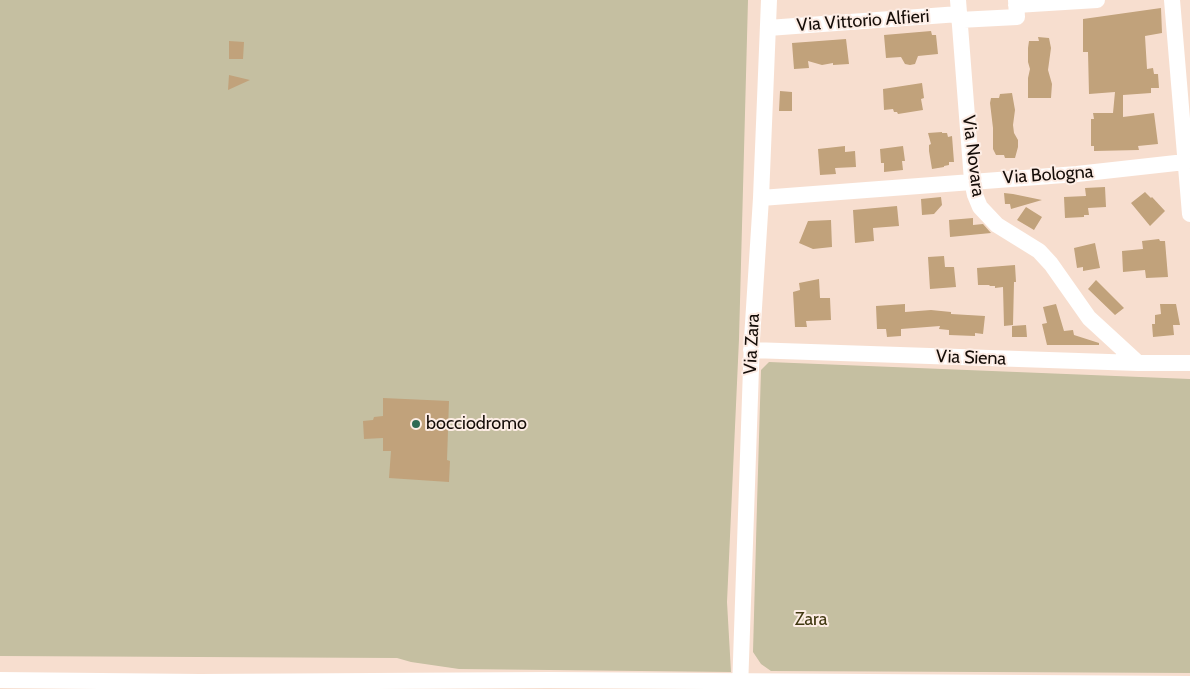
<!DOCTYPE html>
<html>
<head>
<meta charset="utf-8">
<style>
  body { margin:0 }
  canvas { display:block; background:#f7decf }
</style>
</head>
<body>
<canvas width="1190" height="689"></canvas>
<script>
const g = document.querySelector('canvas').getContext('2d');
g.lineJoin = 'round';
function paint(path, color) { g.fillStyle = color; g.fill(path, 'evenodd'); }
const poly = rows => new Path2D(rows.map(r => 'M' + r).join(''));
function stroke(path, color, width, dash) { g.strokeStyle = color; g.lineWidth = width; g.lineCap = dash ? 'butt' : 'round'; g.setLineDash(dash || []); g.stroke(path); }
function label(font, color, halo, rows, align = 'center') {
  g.font = font + ' Cabin,sans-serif'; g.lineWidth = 4; g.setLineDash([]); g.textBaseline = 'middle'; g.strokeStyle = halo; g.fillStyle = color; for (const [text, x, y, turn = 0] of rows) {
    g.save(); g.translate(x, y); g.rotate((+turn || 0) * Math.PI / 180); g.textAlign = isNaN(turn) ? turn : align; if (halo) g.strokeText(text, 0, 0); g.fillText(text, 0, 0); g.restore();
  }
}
paint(poly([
  [0,0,748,0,739,339,727,602,731,672,459,669,411,662,397,658,0,656],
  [769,362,1190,379,1190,673,771,671,761,664,753,652,757,504,761,370]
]), '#c5bfa1');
paint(poly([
  [1161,8,1162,33,1145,36,1147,69,1153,68,1154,74,1158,74,1159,88,1151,88,1151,93,1123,95,1123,117,1154,113,1158,144,1138,146,1139,150,1094,151,1094,146,1091,146,1091,119,1094,119,1093,113,1113,113,1115,92,1089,94,1088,52,1083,52,1083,19],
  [931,31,932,35,936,35,938,54,918,56,915,64,910,65,905,64,901,57,886,58,884,35],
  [1038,37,1049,38,1051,48,1048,70,1052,84,1051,98,1028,98,1028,78,1030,69,1028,62,1028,48,1029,41,1039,41],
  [846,39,849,64,833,65,833,63,822,65,808,61,809,68,794,69,792,43],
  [229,41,244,42,243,59,229,59],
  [229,75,250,80,228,90],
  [922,83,924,98,921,99,923,110,898,114,897,112,894,112,893,109,884,110,883,89],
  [780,91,792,92,792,111,779,111],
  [1012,93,1015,110,1013,125,1014,133,1018,140,1018,147,1015,158,1005,158,1004,155,996,155,993,149,993,128,990,103,991,98,999,98,1000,94],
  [942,132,942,133,947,133,948,137,952,136,954,162,949,162,949,165,944,166,944,167,932,169,929,151,929,145,931,144,928,133],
  [845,146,845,152,855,151,856,167,835,168,836,174,820,175,818,149],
  [903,146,905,161,902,161,903,170,884,172,884,163,881,163,880,149],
  [1105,187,1106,207,1088,208,1089,215,1084,215,1084,217,1065,218,1064,197,1086,196,1085,188],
  [1145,192,1151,198,1152,197,1165,211,1150,226,1131,203],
  [1004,193,1013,194,1042,200,1011,209,1010,204,1005,204],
  [941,197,942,205,934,214,922,215,921,199],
  [897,206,899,226,873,228,874,241,855,243,853,210],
  [1026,207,1042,217,1034,230,1017,220],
  [973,218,973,225,983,224,991,233,950,237,949,220],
  [831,220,832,247,813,249,799,243,808,221],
  [1159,239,1160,241,1165,241,1168,277,1146,278,1145,270,1123,272,1122,251,1143,249,1142,241],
  [1095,243,1100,268,1083,271,1083,267,1077,268,1074,248],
  [944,256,945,267,954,267,956,287,930,289,928,257],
  [1015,265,1016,282,1014,282,1013,325,1004,326,1003,287,995,288,995,286,989,286,990,285,978,285,977,268],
  [819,279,820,298,830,298,831,320,806,321,807,327,795,327,793,292,800,290,799,283],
  [1096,280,1124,308,1115,315,1088,289],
  [905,304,905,312,931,310,951,312,951,314,985,316,983,334,975,333,975,336,949,335,949,330,939,329,940,326,901,329,901,336,887,337,886,329,877,329,876,306],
  [1056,304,1064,331,1073,330,1074,335,1099,343,1099,345,1047,345,1042,324,1047,323,1043,307],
  [1160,304,1176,304,1180,325,1173,325,1174,335,1153,337,1152,324,1155,324,1155,315,1161,314],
  [1026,325,1027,337,1012,337,1012,326],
  [383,398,449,401,447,460,450,461,449,482,389,478,391,451,383,451,383,438,364,439,363,421,373,420,374,417,383,416]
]), '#c1a27b');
stroke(poly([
  [958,0,972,181,975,195,980,207,997,225,1039,251,1051,264,1089,318,1138,363],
  [1172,0,1190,214],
  [1016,5,1097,0],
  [959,20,1017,17,1016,0],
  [768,28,959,14],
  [761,198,1077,174,1185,162],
  [751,350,1138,363,1190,363],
  [0,680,200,682,548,680,1190,684],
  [740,689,752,339,761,198,769,0]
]), '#fff', 16);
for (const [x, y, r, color] of [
  [416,424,5,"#2f6a53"]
]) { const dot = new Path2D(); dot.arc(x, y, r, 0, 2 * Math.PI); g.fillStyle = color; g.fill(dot); stroke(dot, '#fdede5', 2); }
label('18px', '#150d08', '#fdede5', [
  ["Via Vittorio Alfieri",863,21,-4],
  ["Via Novara",973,156,83],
  ["Via Bologna",1048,175,-4],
  ["Via Zara",752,344,-87],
  ["Via Siena",971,358,2]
]);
label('18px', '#150d08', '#fdede5', [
  ["bocciodromo",426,424]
], 'left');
label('18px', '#403811', '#fdede5', [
  ["Zara",811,620]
]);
</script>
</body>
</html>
